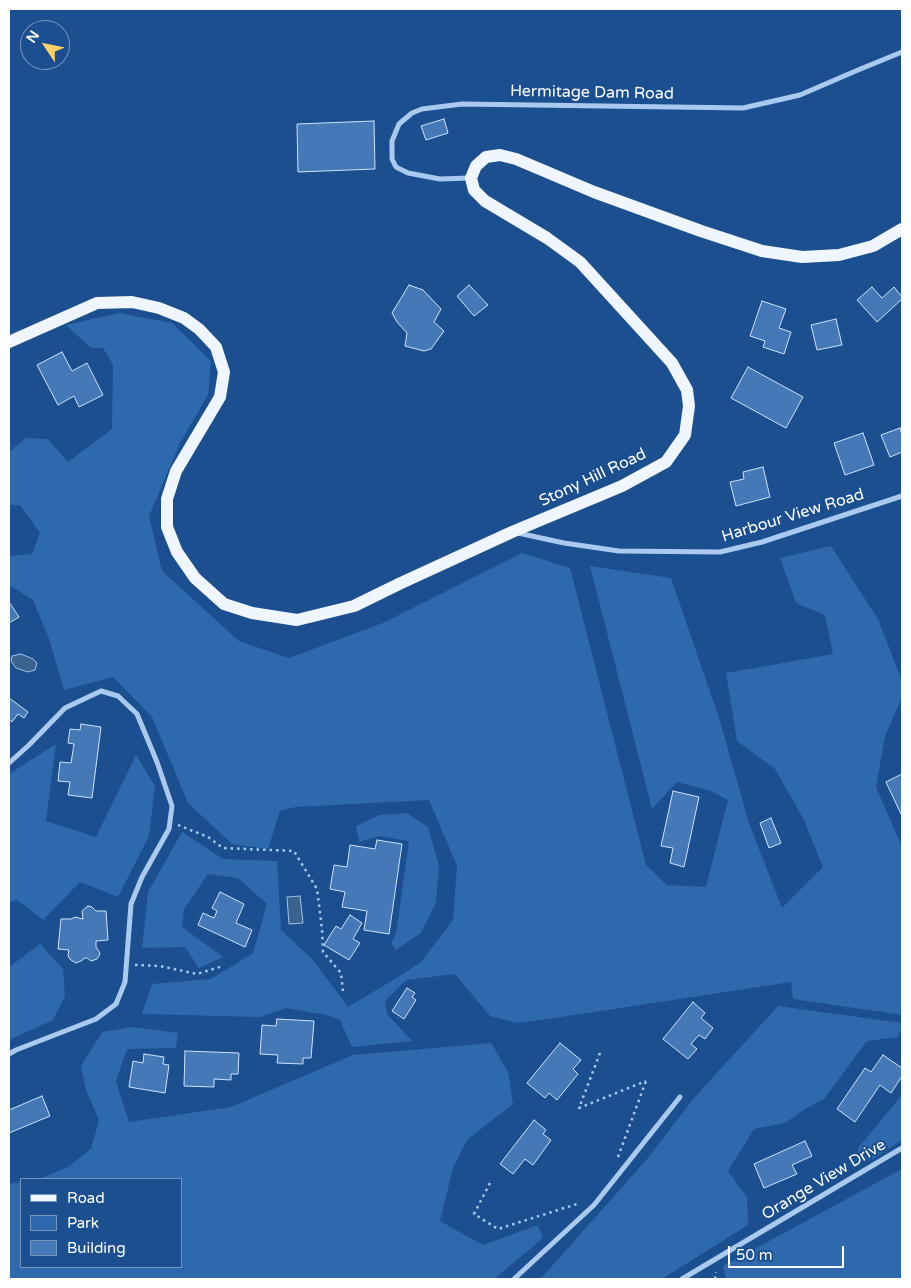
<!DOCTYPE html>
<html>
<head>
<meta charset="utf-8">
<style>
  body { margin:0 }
  #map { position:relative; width:911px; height:1288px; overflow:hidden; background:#1b4f8f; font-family:"Varela Round",sans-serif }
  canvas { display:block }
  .frame { position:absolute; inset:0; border:10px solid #fff; pointer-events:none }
  .legend { position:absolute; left:20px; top:1178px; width:162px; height:90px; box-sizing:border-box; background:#1b4f8f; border:1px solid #7695bc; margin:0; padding:6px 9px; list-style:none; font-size:15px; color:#fff }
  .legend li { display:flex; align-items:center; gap:10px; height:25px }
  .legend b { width:25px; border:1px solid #7695bc }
  .north { position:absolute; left:20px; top:20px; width:50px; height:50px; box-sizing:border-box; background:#1b4f8f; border:1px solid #7695bc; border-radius:50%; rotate:304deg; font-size:14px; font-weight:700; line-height:20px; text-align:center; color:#fff }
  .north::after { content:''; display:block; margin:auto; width:18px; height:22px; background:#ffd166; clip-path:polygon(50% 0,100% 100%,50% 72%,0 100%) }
  .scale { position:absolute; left:728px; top:1246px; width:116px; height:22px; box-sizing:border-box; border:2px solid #fff; border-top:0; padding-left:6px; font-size:15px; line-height:18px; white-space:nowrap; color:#fff; -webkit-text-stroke:4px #1b4f8f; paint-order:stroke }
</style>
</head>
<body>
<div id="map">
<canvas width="911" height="1288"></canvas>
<div class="frame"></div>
<ul class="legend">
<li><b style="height:6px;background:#f0f6ff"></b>Road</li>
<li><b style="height:14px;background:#2e69ad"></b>Park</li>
<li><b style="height:14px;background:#4478b7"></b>Building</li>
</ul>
<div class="north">N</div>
<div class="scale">50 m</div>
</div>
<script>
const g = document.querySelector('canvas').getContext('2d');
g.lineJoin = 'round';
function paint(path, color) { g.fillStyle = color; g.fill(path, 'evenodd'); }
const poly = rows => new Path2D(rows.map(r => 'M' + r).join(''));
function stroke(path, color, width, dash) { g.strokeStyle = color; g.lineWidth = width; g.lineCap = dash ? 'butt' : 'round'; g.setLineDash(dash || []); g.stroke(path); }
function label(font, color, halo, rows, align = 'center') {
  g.font = font + ' "Varela Round",sans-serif'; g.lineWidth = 4; g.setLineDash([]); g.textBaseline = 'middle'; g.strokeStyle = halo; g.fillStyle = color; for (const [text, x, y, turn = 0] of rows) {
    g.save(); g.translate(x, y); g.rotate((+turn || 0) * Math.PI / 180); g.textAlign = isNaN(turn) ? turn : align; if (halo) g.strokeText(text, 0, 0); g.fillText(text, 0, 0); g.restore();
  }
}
paint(poly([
  [119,313,172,323,211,361,208,395,180,443,149,516,162,571,239,641,289,658,383,623,522,553,570,568,646,865,667,885,706,887,728,800,711,791,677,782,652,809,590,566,671,578,720,721,749,823,782,908,823,867,803,818,775,769,737,741,726,673,833,654,825,615,796,603,780,558,831,546,878,619,902,681,902,697,885,736,876,787,902,847,902,1015,793,999,791,982,548,1019,517,1023,490,1016,455,974,406,980,385,1001,387,1014,412,1041,352,1047,340,1020,327,1015,286,1008,260,1017,142,1014,152,984,211,979,253,953,267,904,238,878,208,874,184,909,182,927,223,957,199,968,185,947,142,948,148,892,182,832,223,859,277,861,281,930,313,960,348,1007,398,977,421,962,453,920,457,866,429,800,296,807,280,811,268,849,232,844,188,803,152,717,113,677,64,690,49,639,33,600,9,585,9,556,32,554,40,533,20,505,9,505,9,452,26,438,48,439,68,462,112,429,113,365,103,348,91,348,66,325],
  [56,744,46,821,96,837,136,755,155,786,149,836,118,897,80,882,43,920,17,900,9,902,9,774],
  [407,813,428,827,439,866,436,903,421,933,396,950,391,943,396,934,409,841,379,836,359,842,356,826,380,815],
  [40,944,63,969,65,996,53,1020,9,1040,9,967],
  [778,1006,902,1023,902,1026,898,1037,867,1041,824,1099,805,1109,785,1123,754,1129,728,1171,747,1197,748,1225,662,1279,539,1279,545,1274,647,1159,694,1098],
  [132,1027,178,1033,176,1048,127,1049,116,1081,129,1122,231,1107,353,1055,491,1043,508,1072,513,1104,467,1140,453,1168,440,1221,483,1245,538,1225,543,1238,494,1279,9,1279,9,1184,21,1182,21,1267,181,1267,181,1179,39,1179,68,1167,91,1149,99,1120,86,1090,81,1066,102,1032],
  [902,1095,902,1140,873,1159,856,1161,858,1148],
  [902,1169,902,1279,726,1279,723,1266]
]), '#2e69ad');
const water = poly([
  [21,654,33,659,37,663,35,670,28,672,16,668,11,661,12,656,21,654],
  [300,896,303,923,289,924,287,897,300,896]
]);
paint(water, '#3c6290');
stroke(water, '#9cc4f0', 1);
const building = poly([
  [444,119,448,133,426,140,421,126,444,119],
  [374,121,375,169,298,172,297,124,374,121],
  [409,285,423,290,441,309,434,322,444,331,431,349,424,351,405,346,407,333,397,322,392,313,409,285],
  [469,285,488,305,474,316,457,296,469,285],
  [872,287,882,298,894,287,902,297,902,299,877,322,857,300,872,287],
  [762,301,786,309,779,328,791,332,784,354,763,347,765,341,750,336,762,301],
  [836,319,842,345,817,350,811,325,836,319],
  [62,352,72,371,87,363,103,395,79,407,74,396,58,405,37,365,62,352],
  [748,367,803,397,786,428,731,398,748,367],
  [900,428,902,435,902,452,890,457,881,435,900,428],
  [863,433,874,465,845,475,834,443,863,433],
  [763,467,770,497,736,506,730,482,744,479,743,472,763,467],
  [9,602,19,617,9,623,9,602],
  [9,698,28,712,24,718,18,714,12,722,9,719,9,698],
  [81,724,101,727,92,798,68,795,70,782,58,781,60,762,71,763,74,744,68,743,70,729,80,730,81,724],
  [902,774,902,814,901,814,886,782,902,774],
  [673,791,699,797,684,867,670,863,673,848,661,846,673,791],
  [771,818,781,843,769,848,760,823,771,818],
  [377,840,402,844,389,934,364,930,367,911,342,907,345,892,330,889,334,865,347,867,350,845,375,849,377,840],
  [220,892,244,904,236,923,252,930,245,947,198,925,203,913,214,918,217,911,212,908,220,892],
  [88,906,92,907,96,911,106,911,108,940,96,941,96,947,100,953,99,956,97,959,91,961,87,958,85,958,81,961,76,963,71,960,69,958,68,955,69,950,58,949,61,919,71,919,75,917,83,919,82,911,88,906],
  [350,915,362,923,353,939,360,943,349,960,324,945,336,926,341,929,350,915],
  [407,988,415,993,412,997,416,1000,404,1019,392,1011,407,988],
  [693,1002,705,1013,701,1018,713,1028,705,1039,699,1035,691,1044,697,1049,688,1059,663,1039,693,1002],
  [277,1019,314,1021,311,1058,303,1058,303,1064,277,1063,278,1055,260,1054,262,1025,276,1026,277,1019],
  [560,1043,581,1060,573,1069,578,1074,557,1100,549,1093,545,1098,527,1083,560,1043],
  [185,1051,239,1053,238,1074,231,1074,231,1080,214,1079,214,1087,184,1086,185,1051],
  [144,1054,164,1057,163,1064,169,1065,165,1093,129,1087,133,1061,143,1063,144,1054],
  [883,1055,902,1068,902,1076,891,1093,880,1085,855,1122,837,1109,865,1068,871,1072,883,1055],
  [42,1096,50,1116,9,1133,9,1110,42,1096],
  [534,1120,546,1130,543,1134,551,1140,533,1165,525,1159,513,1174,500,1164,534,1120],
  [805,1141,812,1156,792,1165,797,1174,764,1188,754,1164,805,1141]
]);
paint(building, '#4478b7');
stroke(building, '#cfe3fa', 1);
stroke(poly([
  [178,825,208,837,223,848,294,851,317,889,322,929,323,952,341,973,343,991],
  [135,965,160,966,197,974,223,966],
  [600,1053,579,1108,646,1081],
  [618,1157,646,1081],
  [490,1183,474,1214,498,1229,580,1203],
  [715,1279,716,1272]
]), '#a9c9ee', 2.5, [2.5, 4]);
stroke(poly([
  [470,178,440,179,408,173,396,167,392,159,392,141,399,124,412,113,422,109,462,104,743,108,800,95,858,70,902,52],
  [518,533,564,543,619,551,720,552,762,542,902,496],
  [9,763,29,745,65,708,101,691,118,696,137,714,157,762,172,806,169,829,142,877,131,904,125,982,116,1004,96,1019,16,1050,9,1054],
  [514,1279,594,1205,680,1097],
  [682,1279,902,1148]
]), '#a9c9ee', 5);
stroke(poly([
  [9,342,97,303,132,302,159,308,184,318,199,329,216,347,224,372,220,397,176,471,167,499,167,527,177,552,195,578,224,604,252,613,297,620,354,606,401,583,512,532,622,486,666,462,685,435,689,406,687,390,672,363,580,262,547,238,485,201,474,190,471,178,476,166,486,157,500,155,516,159,594,192,701,231,762,251,802,257,839,255,873,246,902,229]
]), '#f0f6ff', 12);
label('16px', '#fff', '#1b4f8f', [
  ["Hermitage Dam Road",592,93,1],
  ["Stony Hill Road",593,478,-25],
  ["Harbour View Road",793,516,-17],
  ["Orange View Drive",824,1180,-31]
]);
</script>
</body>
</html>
